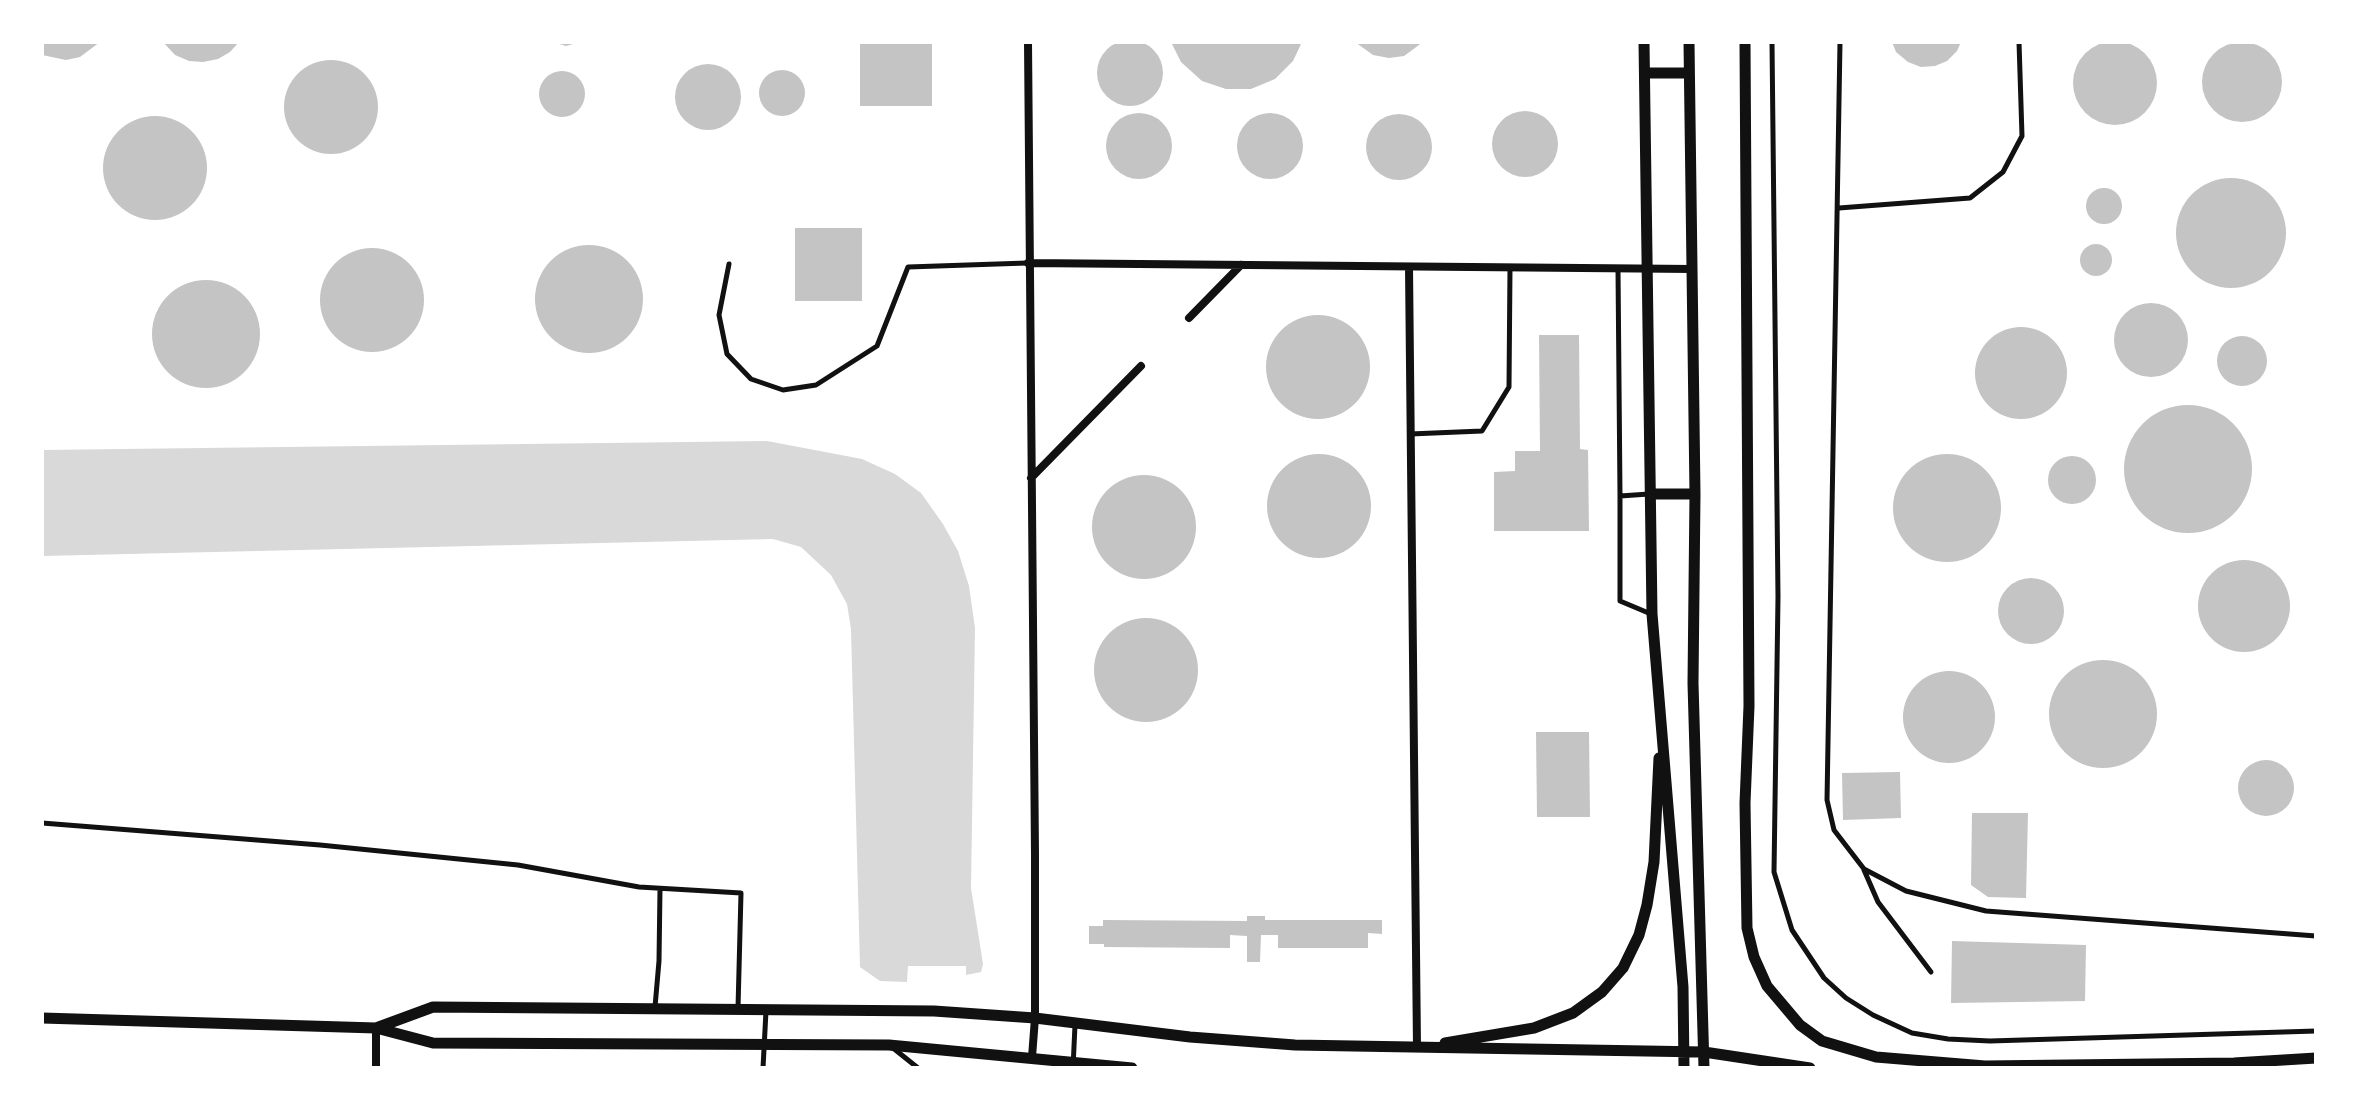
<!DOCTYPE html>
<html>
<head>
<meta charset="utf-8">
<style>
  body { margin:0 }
  #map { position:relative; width:2358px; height:1110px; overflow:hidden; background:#fff; font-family:"Playfair Display",serif }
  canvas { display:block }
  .frame { position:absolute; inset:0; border:44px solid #fff; pointer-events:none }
</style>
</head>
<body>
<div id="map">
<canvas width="2358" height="1110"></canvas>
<div class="frame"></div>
</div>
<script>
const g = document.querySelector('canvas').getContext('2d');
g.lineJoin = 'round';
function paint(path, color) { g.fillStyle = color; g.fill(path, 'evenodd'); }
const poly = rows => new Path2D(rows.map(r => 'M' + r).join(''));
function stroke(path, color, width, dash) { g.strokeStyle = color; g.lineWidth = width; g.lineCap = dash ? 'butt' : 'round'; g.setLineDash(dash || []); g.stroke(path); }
paint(poly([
  [767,441,862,459,895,474,921,493,943,524,958,551,969,586,975,628,971,888,983,964,981,972,966,975,966,966,908,966,907,982,880,981,860,967,851,629,847,604,831,575,801,547,773,539,42,556,42,450]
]), '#d9d9d9');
paint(poly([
  '1097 73a33 33 0 1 1 66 0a33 33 0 1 1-66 0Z',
  '2073 83a42 42 0 1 1 84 0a42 42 0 1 1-84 0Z',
  '2202 82a40 40 0 1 1 80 0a40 40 0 1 1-80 0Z',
  [42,42,100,42,80,57,66,60,42,55],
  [163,42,239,42,230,52,218,59,203,62,189,61,175,55],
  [553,42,577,42,577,43,566,46],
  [860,42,932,42,932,106,860,106],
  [1171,42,1302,42,1293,61,1275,79,1251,89,1226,89,1202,81,1181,62],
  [1355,42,1423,42,1404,56,1389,58,1373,55],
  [1892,42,1961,42,1957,51,1947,61,1935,66,1921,67,1908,62,1896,52],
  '284 107a47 47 0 1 1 94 0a47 47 0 1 1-94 0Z',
  '675 97a33 33 0 1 1 66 0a33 33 0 1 1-66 0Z',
  '759 93a23 23 0 1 1 46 0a23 23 0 1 1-46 0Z',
  '539 94a23 23 0 1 1 46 0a23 23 0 1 1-46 0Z',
  '1492 144a33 33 0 1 1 66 0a33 33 0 1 1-66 0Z',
  '1237 146a33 33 0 1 1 66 0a33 33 0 1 1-66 0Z',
  '1106 146a33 33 0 1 1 66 0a33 33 0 1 1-66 0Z',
  '1366 147a33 33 0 1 1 66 0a33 33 0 1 1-66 0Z',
  '103 168a52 52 0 1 1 104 0a52 52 0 1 1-104 0Z',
  '2176 233a55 55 0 1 1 110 0a55 55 0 1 1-110 0Z',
  '2086 206a18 18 0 1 1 36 0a18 18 0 1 1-36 0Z',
  [795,228,862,228,862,301,795,301],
  '2080 260a16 16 0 1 1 32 0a16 16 0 1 1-32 0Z',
  '535 299a54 54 0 1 1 108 0a54 54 0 1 1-108 0Z',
  '320 300a52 52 0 1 1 104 0a52 52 0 1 1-104 0Z',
  '152 334a54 54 0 1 1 108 0a54 54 0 1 1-108 0Z',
  '2114 340a37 37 0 1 1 74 0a37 37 0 1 1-74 0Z',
  '1266 367a52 52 0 1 1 104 0a52 52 0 1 1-104 0Z',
  '1975 373a46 46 0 1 1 92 0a46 46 0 1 1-92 0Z',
  [1539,335,1579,335,1580,449,1588,450,1589,531,1494,531,1494,472,1515,471,1515,451,1540,451],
  '2217 361a25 25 0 1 1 50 0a25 25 0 1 1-50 0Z',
  '2124 469a64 64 0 1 1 128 0a64 64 0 1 1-128 0Z',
  '1893 508a54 54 0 1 1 108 0a54 54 0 1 1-108 0Z',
  '1267 506a52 52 0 1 1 104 0a52 52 0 1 1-104 0Z',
  '2048 480a24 24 0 1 1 48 0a24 24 0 1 1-48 0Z',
  '1092 527a52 52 0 1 1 104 0a52 52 0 1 1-104 0Z',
  '2198 606a46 46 0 1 1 92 0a46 46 0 1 1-92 0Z',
  '1998 611a33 33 0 1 1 66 0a33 33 0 1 1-66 0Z',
  '1094 670a52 52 0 1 1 104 0a52 52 0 1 1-104 0Z',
  '2049 714a54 54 0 1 1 108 0a54 54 0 1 1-108 0Z',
  '1903 717a46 46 0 1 1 92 0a46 46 0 1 1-92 0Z',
  [1536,732,1589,732,1590,817,1537,817],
  '2238 788a28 28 0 1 1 56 0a28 28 0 1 1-56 0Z',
  [1900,772,1901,818,1843,820,1842,773],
  [1972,813,2028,813,2026,898,1988,897,1971,885],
  [1247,916,1265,916,1265,920,1382,920,1382,934,1368,933,1368,948,1278,948,1278,935,1261,935,1260,962,1247,962,1247,936,1230,935,1230,948,1104,947,1104,944,1089,944,1089,926,1103,926,1103,920,1247,921],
  [1952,941,2086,945,2085,1001,1951,1003]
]), '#c4c4c4');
stroke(poly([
  [1772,42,1778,597,1774,872,1792,930,1824,978,1846,998,1873,1015,1912,1033,1948,1039,1990,1041,2316,1031],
  [1840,42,1827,800,1834,830,1864,869,1906,891,1986,911,2316,936],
  [1839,208,1970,198,2003,172,2022,136,2019,42],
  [729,264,719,315,727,354,751,379,783,390,816,385,877,346,908,267,1027,263],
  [1618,269,1620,496,1649,494],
  [1410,434,1482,431,1509,387,1510,268],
  [1620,496,1620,601,1651,614],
  [42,823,320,845,518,865,639,887,741,893,738,1008],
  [1864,870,1878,902,1931,972],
  [655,1007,659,961,660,889],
  [893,1048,918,1068],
  [763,1068,766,1011],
  [1073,1068,1075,1025]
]), '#111', 5);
stroke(poly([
  [1028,42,1035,854,1035,1018,1032,1057],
  [1028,263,1692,269],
  [1409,267,1417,1048],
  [1189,318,1241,265],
  [1031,478,1141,366],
  [376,1068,376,1028]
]), '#111', 8);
stroke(poly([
  [1644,42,1652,614,1683,987,1684,1068],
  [1689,42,1695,494,1693,683,1704,1068],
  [1745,42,1749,706,1745,803,1747,928,1754,957,1767,986,1800,1025,1822,1041,1876,1057,1985,1066,2234,1063,2316,1058],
  [1645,73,1689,73],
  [1650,494,1695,494],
  [42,1018,376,1028,433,1043,889,1045,1132,1068],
  [376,1028,433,1007,934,1011,1035,1018,1190,1037,1295,1045,1704,1052,1810,1068],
  [1445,1043,1534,1028,1573,1013,1602,992,1623,968,1639,935,1647,905,1654,862,1659,758]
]), '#111', 11);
</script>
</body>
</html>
